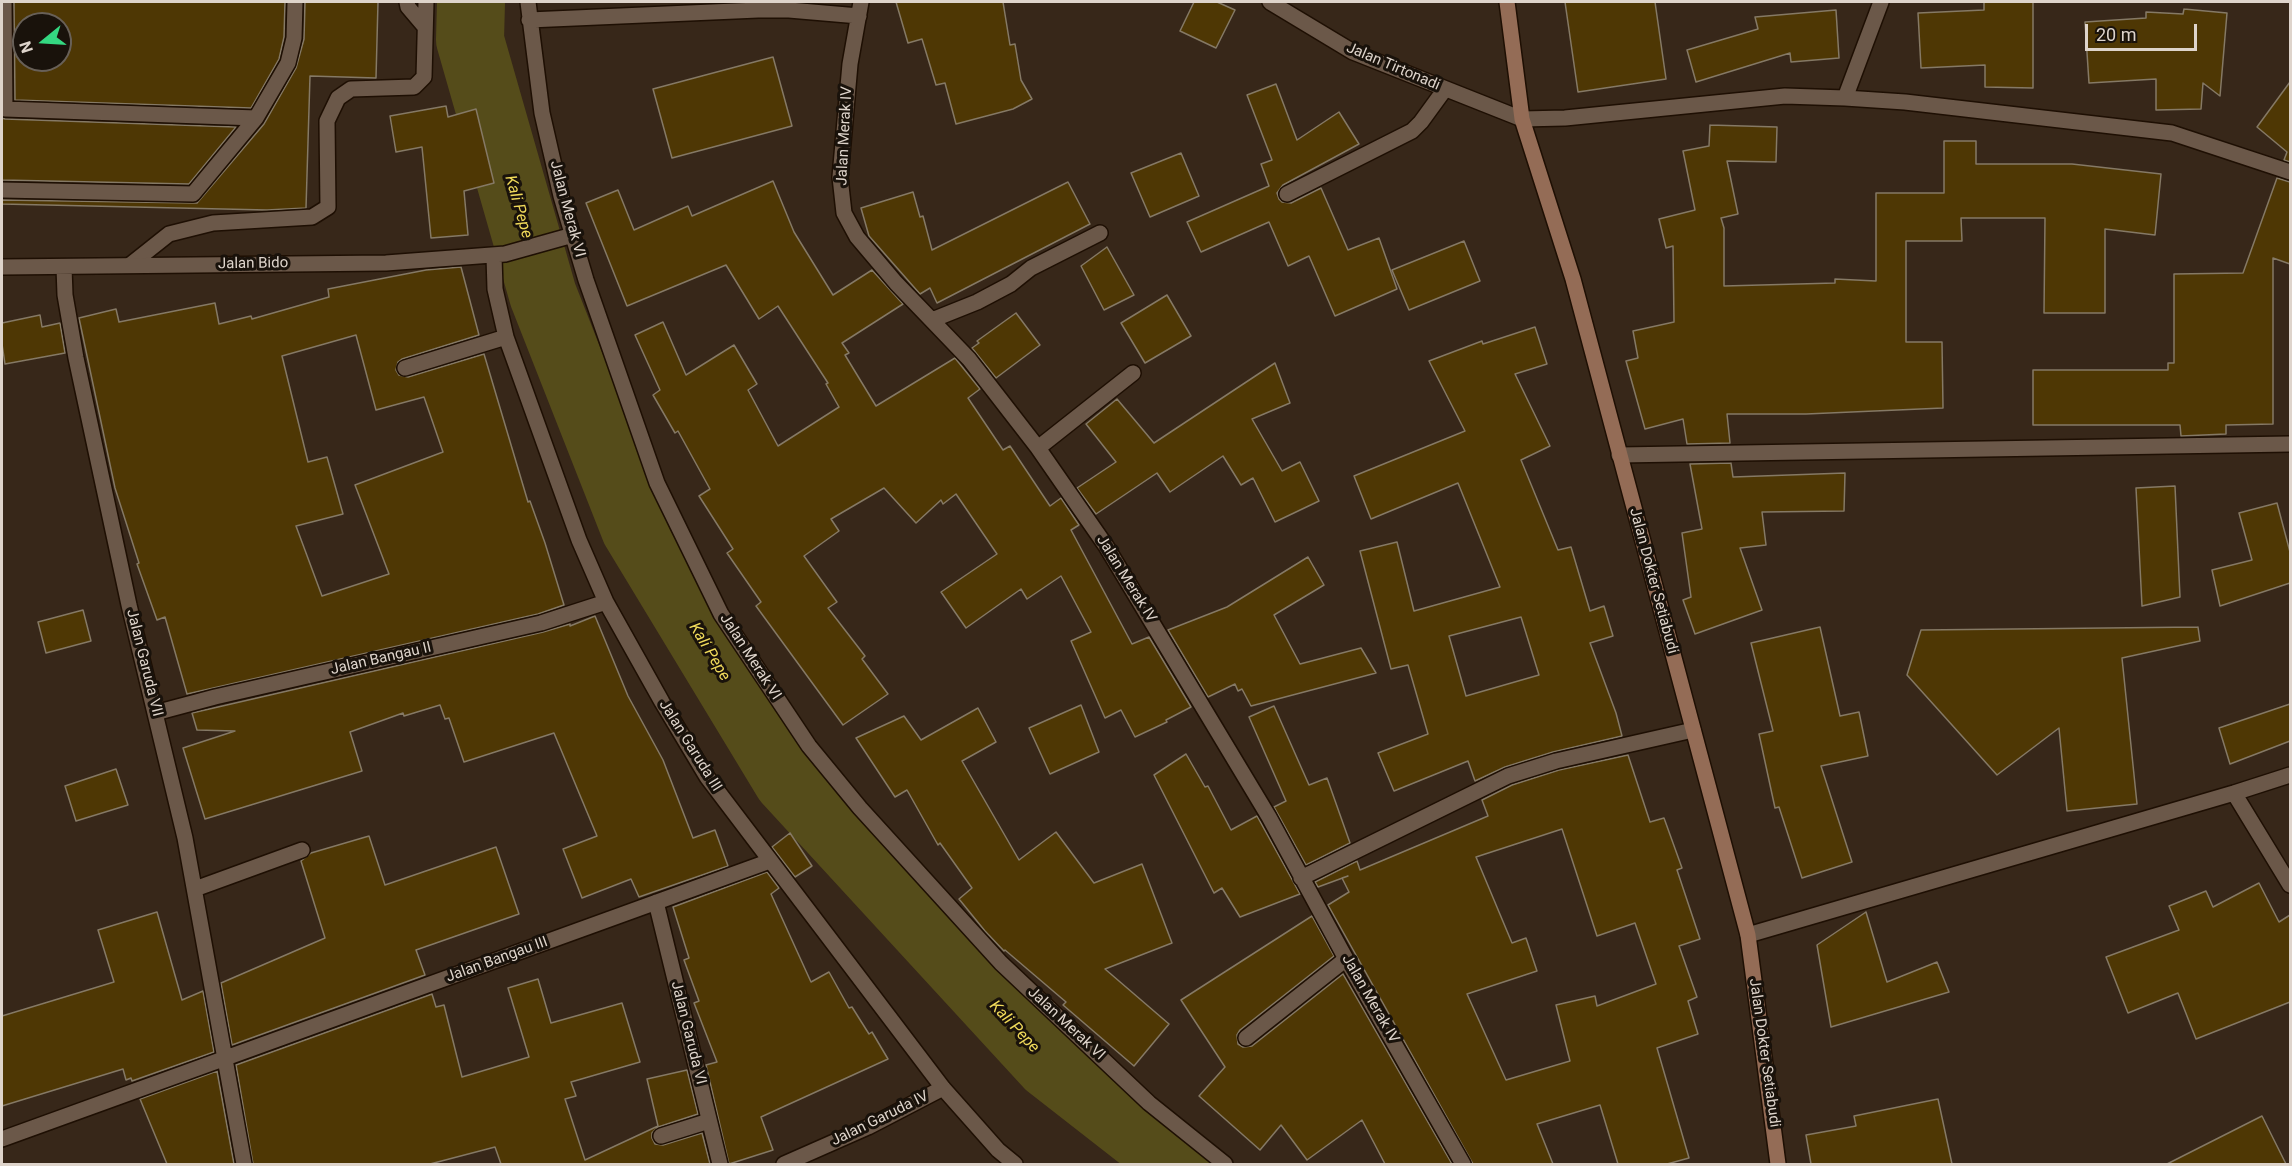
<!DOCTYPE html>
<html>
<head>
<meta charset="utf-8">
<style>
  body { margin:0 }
  #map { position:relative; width:2292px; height:1166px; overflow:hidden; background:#372719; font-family:Roboto,sans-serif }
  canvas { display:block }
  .frame { position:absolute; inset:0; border:3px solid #ded4cb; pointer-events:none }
  .north { position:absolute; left:12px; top:12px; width:60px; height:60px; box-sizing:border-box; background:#19120b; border:2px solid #686058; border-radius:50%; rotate:252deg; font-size:16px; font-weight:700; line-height:24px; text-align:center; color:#ded4cb }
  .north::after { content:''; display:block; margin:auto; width:21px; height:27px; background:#34d881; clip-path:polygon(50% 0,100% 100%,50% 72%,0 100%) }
  .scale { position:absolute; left:2085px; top:24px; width:112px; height:27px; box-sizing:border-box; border:3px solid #ded4cb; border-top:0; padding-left:8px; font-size:18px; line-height:21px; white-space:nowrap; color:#ded4cb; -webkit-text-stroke:4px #19120b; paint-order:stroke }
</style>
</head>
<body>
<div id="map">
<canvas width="2292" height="1166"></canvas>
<div class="frame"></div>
<div class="north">N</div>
<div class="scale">20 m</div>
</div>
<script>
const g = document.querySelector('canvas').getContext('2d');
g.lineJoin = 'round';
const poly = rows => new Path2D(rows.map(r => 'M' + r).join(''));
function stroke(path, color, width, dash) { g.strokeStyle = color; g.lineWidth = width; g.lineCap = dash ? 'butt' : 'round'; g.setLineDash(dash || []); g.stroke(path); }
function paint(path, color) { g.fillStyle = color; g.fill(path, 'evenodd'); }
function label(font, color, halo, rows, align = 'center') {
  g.font = font + ' Roboto,sans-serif'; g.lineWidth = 6; g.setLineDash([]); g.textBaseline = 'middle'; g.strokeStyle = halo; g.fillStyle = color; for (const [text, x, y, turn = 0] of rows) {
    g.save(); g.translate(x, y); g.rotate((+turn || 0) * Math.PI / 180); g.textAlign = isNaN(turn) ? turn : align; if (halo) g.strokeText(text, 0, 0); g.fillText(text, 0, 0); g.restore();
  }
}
stroke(poly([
  [471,2,470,40,543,295,635,529,787,780,1049,1065,1176,1164]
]), '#554c1a', 68);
const building = poly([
  [14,2,285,2,284,37,279,59,251,108,15,100,14,2],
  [24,24,60,24,60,60,24,60,24,24],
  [305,2,378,2,376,78,310,76,306,208,267,210,2,204,2,200,197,203,264,124,296,68,304,39,305,2],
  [896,2,1003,2,1010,45,1015,44,1021,80,1032,99,1013,109,956,124,945,83,936,85,922,39,908,43,896,2],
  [1194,2,1217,2,1235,10,1216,48,1180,31,1194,2],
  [1565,2,1655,2,1666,79,1578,92,1565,2],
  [1984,2,2033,2,2033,88,1985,87,1985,65,1921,68,1918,13,1984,10,1984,2],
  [2184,9,2227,13,2220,96,2203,83,2201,109,2156,110,2156,79,2089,83,2085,22,2146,18,2146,12,2183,14,2184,9],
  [1836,10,1839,58,1791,62,1790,53,1696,82,1687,50,1758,29,1755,17,1836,10],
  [773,57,792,126,672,158,653,89,773,57],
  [2290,82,2290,162,2284,160,2287,152,2257,127,2290,82],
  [1276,84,1297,140,1339,112,1359,144,1283,185,1277,193,1279,199,1282,202,1291,203,1321,188,1348,250,1379,238,1397,289,1335,316,1309,256,1288,266,1269,222,1201,252,1187,222,1269,186,1261,164,1272,160,1247,95,1276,84],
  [446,106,448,117,476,109,494,183,464,191,468,235,431,238,422,147,396,152,390,116,446,106],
  [2,118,5,119,236,127,189,184,2,180,2,118],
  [1710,125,1777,127,1776,162,1727,161,1738,214,1721,218,1724,228,1724,286,1835,283,1835,279,1876,281,1876,193,1944,193,1944,141,1976,141,1976,164,2072,164,2161,174,2155,235,2105,229,2105,313,2044,313,2045,218,1961,218,1962,241,1906,241,1906,342,1942,342,1943,408,1806,414,1727,414,1730,443,1687,444,1683,419,1645,429,1626,361,1638,358,1633,331,1674,322,1673,246,1666,248,1659,219,1695,210,1683,151,1709,146,1710,125],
  [1181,153,1199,196,1150,217,1131,173,1181,153],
  [2277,178,2290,182,2290,264,2273,258,2273,424,2226,425,2226,434,2181,436,2180,425,2033,425,2033,370,2168,370,2168,363,2174,363,2174,274,2243,273,2277,178],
  [773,181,794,232,833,295,872,270,903,304,842,343,849,353,845,355,876,406,955,358,980,389,968,398,1003,450,1010,446,1050,506,1061,498,1079,525,1071,530,1132,644,1149,637,1191,707,1166,720,1167,722,1135,737,1121,710,1105,718,1071,641,1091,632,1061,576,1027,599,1021,589,966,628,941,592,997,554,956,494,943,504,941,500,916,523,884,488,831,519,839,531,804,556,837,602,828,608,865,656,862,659,888,694,843,725,756,606,761,602,727,553,733,549,699,496,710,489,678,431,675,433,653,395,660,390,635,335,663,322,686,375,734,345,757,384,748,390,778,446,839,407,826,384,828,383,778,306,759,319,726,265,627,306,586,203,618,190,634,230,688,206,692,216,773,181],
  [1068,182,1090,224,937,303,930,288,920,294,869,236,861,208,913,192,920,217,923,216,932,250,1068,182],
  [1464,241,1480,281,1409,310,1392,270,1464,241],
  [1107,247,1134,295,1104,310,1081,266,1107,247],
  [461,267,479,335,402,359,398,362,396,370,399,375,408,377,484,354,528,502,530,501,545,543,564,605,538,614,187,694,165,617,157,620,137,564,139,563,115,488,79,318,116,309,119,322,215,303,219,324,251,316,252,319,329,297,328,289,426,270,461,267],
  [356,335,376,410,424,397,443,452,355,485,389,574,322,596,296,526,343,514,327,457,308,462,282,356,356,335],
  [1167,295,1191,336,1145,363,1121,323,1167,295],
  [1016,313,1040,345,996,378,972,348,979,343,977,341,1016,313],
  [40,315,42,327,60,323,65,353,5,364,2,344,2,323,40,315],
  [1535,327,1547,364,1515,374,1550,446,1521,460,1558,550,1571,547,1590,611,1604,606,1613,636,1590,643,1616,713,1622,736,1553,752,1505,767,1475,781,1468,761,1394,791,1378,753,1428,734,1408,665,1391,669,1360,551,1397,542,1414,611,1500,587,1458,483,1371,519,1354,476,1465,431,1429,361,1482,341,1483,344,1535,327],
  [1521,617,1539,675,1466,696,1449,636,1521,617],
  [1275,363,1290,403,1252,419,1282,471,1300,462,1319,501,1275,522,1253,478,1241,485,1223,456,1170,492,1157,473,1096,514,1077,488,1116,462,1086,424,1117,399,1154,443,1275,363],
  [1731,463,1733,477,1845,473,1844,511,1762,512,1766,545,1740,548,1762,610,1695,634,1683,600,1691,597,1682,533,1702,529,1690,464,1731,463],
  [2175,486,2180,597,2142,606,2136,488,2175,486],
  [2277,503,2290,552,2290,583,2220,606,2212,570,2252,560,2239,513,2277,503],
  [1308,557,1324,585,1274,615,1300,664,1361,648,1376,673,1251,706,1242,689,1238,691,1235,684,1208,697,1168,630,1227,607,1308,557],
  [83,610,91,641,46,653,38,622,83,610],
  [595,616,628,696,663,760,693,838,715,830,728,866,639,897,631,879,582,898,563,849,597,836,554,733,464,762,449,718,445,719,440,705,404,716,403,713,350,732,362,771,205,819,183,748,235,731,197,730,192,713,543,632,570,624,570,626,595,616],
  [1820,627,1840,716,1859,712,1868,756,1821,766,1852,862,1802,878,1779,807,1775,808,1759,734,1773,731,1751,643,1820,627],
  [2198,627,2200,641,2122,658,2137,804,2067,811,2059,728,1997,775,1907,675,1921,630,2198,627],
  [2290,704,2290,741,2230,764,2219,728,2290,704],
  [1081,705,1099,752,1050,774,1029,728,1081,705],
  [1274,706,1309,785,1327,778,1350,843,1306,865,1274,807,1286,801,1249,717,1274,706],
  [978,708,996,742,962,761,1019,860,1056,832,1094,883,1142,864,1172,943,1105,969,1169,1024,1134,1066,1063,1005,1066,1002,1005,950,1004,951,985,931,959,899,972,888,940,843,938,845,907,790,895,797,856,738,904,716,921,740,978,708],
  [1186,754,1205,787,1208,786,1231,830,1257,816,1300,894,1240,917,1222,888,1214,893,1154,775,1186,754],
  [1628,755,1650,822,1664,818,1682,868,1677,870,1700,939,1679,946,1697,997,1688,1001,1698,1034,1657,1048,1689,1158,1667,1164,1618,1164,1600,1105,1537,1124,1553,1164,1473,1164,1328,905,1349,892,1342,878,1348,876,1318,887,1315,882,1357,861,1360,870,1488,816,1482,800,1512,785,1559,770,1628,755],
  [1562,829,1597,936,1635,923,1656,984,1597,1006,1595,996,1556,1005,1570,1061,1506,1080,1467,994,1537,971,1526,938,1512,943,1476,857,1562,829],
  [116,769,128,805,76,821,65,786,116,769],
  [790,833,812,866,795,877,772,847,790,833],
  [369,836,385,885,496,847,519,914,416,950,425,975,232,1045,221,983,325,938,301,861,311,853,369,836],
  [767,872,779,888,771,894,811,982,829,972,849,1008,852,1007,869,1034,872,1032,888,1059,761,1117,773,1150,729,1164,706,1065,717,1062,694,1003,699,1001,684,960,689,958,673,907,767,872],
  [2259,883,2279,922,2290,915,2290,1002,2196,1039,2178,993,2128,1013,2106,957,2179,930,2169,906,2206,891,2213,907,2259,883],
  [157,912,182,1000,203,991,214,1052,132,1081,131,1078,126,1080,123,1069,2,1106,2,1016,114,982,98,930,157,912],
  [1866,912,1887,982,1937,962,1949,992,1831,1027,1817,945,1866,912],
  [1312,916,1334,956,1240,1030,1237,1035,1238,1044,1243,1047,1252,1046,1343,974,1452,1164,1385,1164,1362,1120,1307,1160,1281,1125,1260,1150,1199,1096,1225,1067,1181,1000,1312,916],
  [538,979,551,1023,622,1003,640,1062,571,1082,576,1096,565,1099,585,1160,658,1126,647,1079,687,1070,698,1114,658,1127,652,1133,652,1138,655,1144,663,1145,702,1133,710,1164,501,1164,495,1147,430,1164,253,1164,236,1065,432,994,436,1007,444,1005,462,1077,529,1057,508,988,538,979],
  [217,1071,234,1164,167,1164,140,1099,217,1071],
  [1938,1099,1952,1164,1811,1164,1806,1135,1856,1126,1854,1116,1938,1099],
  [2262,1116,2286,1164,2167,1164,2262,1116]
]);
paint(building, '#4e3704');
stroke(building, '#857965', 1.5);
const lane = poly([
  [4,2,5,109,256,118],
  [407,2,408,7,425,27],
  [2,190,193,194,256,118,288,63,294,38,295,2],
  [130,265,169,234,213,223,312,217,328,207,327,121,338,98,351,89,414,87,424,77,426,2]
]);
const street = poly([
  [528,2,542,113,561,196,586,280,657,483,721,614,809,746,860,808,1001,963,1149,1103,1225,1164],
  [861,2,850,64,840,177,844,213,857,237,896,283,969,359,1038,448,1106,546,1269,817,1346,959,1463,1164],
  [1270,2,1353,52,1522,119,1565,118,1785,96,1845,98,1905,102,2172,133,2290,172],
  [529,20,758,10,789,10,859,16],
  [1845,98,1881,2],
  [1287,194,1412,131,1421,122,1445,89],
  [494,256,495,289,506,337,579,540,606,602,662,702,707,777,943,1088,998,1150,1015,1164],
  [2,267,386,263,505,254,573,235],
  [64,267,65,295,76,358,129,605,185,838,244,1164],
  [932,320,977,302,1011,284,1031,268,1100,233],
  [405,368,506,337],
  [1038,448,1133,373],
  [1619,455,2290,444],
  [155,713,215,697,541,623,606,602],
  [2234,793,2290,885],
  [1301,878,1508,776,1556,761,1693,730],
  [195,889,302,850],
  [656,902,720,1164],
  [1748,935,2234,793,2290,775],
  [1246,1038,1346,959],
  [661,1136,709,1121],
  [2,1139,770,861],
  [784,1164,868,1127,943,1088]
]);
const secondary = poly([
  [1507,2,1522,119,1573,279,1748,935,1778,1164]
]);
stroke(lane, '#1e0f03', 18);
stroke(street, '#1e0f03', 18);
stroke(secondary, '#1e0f03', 18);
stroke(lane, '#6b5849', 15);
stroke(street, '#6b5849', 15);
stroke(secondary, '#946c56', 15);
label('15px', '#ded4cb', '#19120b', [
  ["Jalan Tirtonadi",1393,67,23],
  ["Jalan Merak IV",845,136,-87],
  ["Jalan Merak VI",567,209,75],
  ["Jalan Bido",253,264,-1],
  ["Jalan Merak IV",1126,579,58],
  ["Jalan Dokter Setiabudi",1653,581,75],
  ["Jalan Merak VI",750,657,57],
  ["Jalan Bangau II",381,659,-13],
  ["Jalan Garuda VII",144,663,76],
  ["Jalan Garuda III",690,746,58],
  ["Jalan Bangau III",497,960,-20],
  ["Jalan Merak IV",1370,999,60],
  ["Jalan Merak VI",1066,1024,43],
  ["Jalan Garuda VI",688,1033,76],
  ["Jalan Dokter Setiabudi",1764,1053,82],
  ["Jalan Garuda IV",880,1119,-26]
]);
label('italic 16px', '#efd95a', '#19120b', [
  ["Kali Pepe",518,207,74],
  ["Kali Pepe",709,652,59],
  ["Kali Pepe",1014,1027,47]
]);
</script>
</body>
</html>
